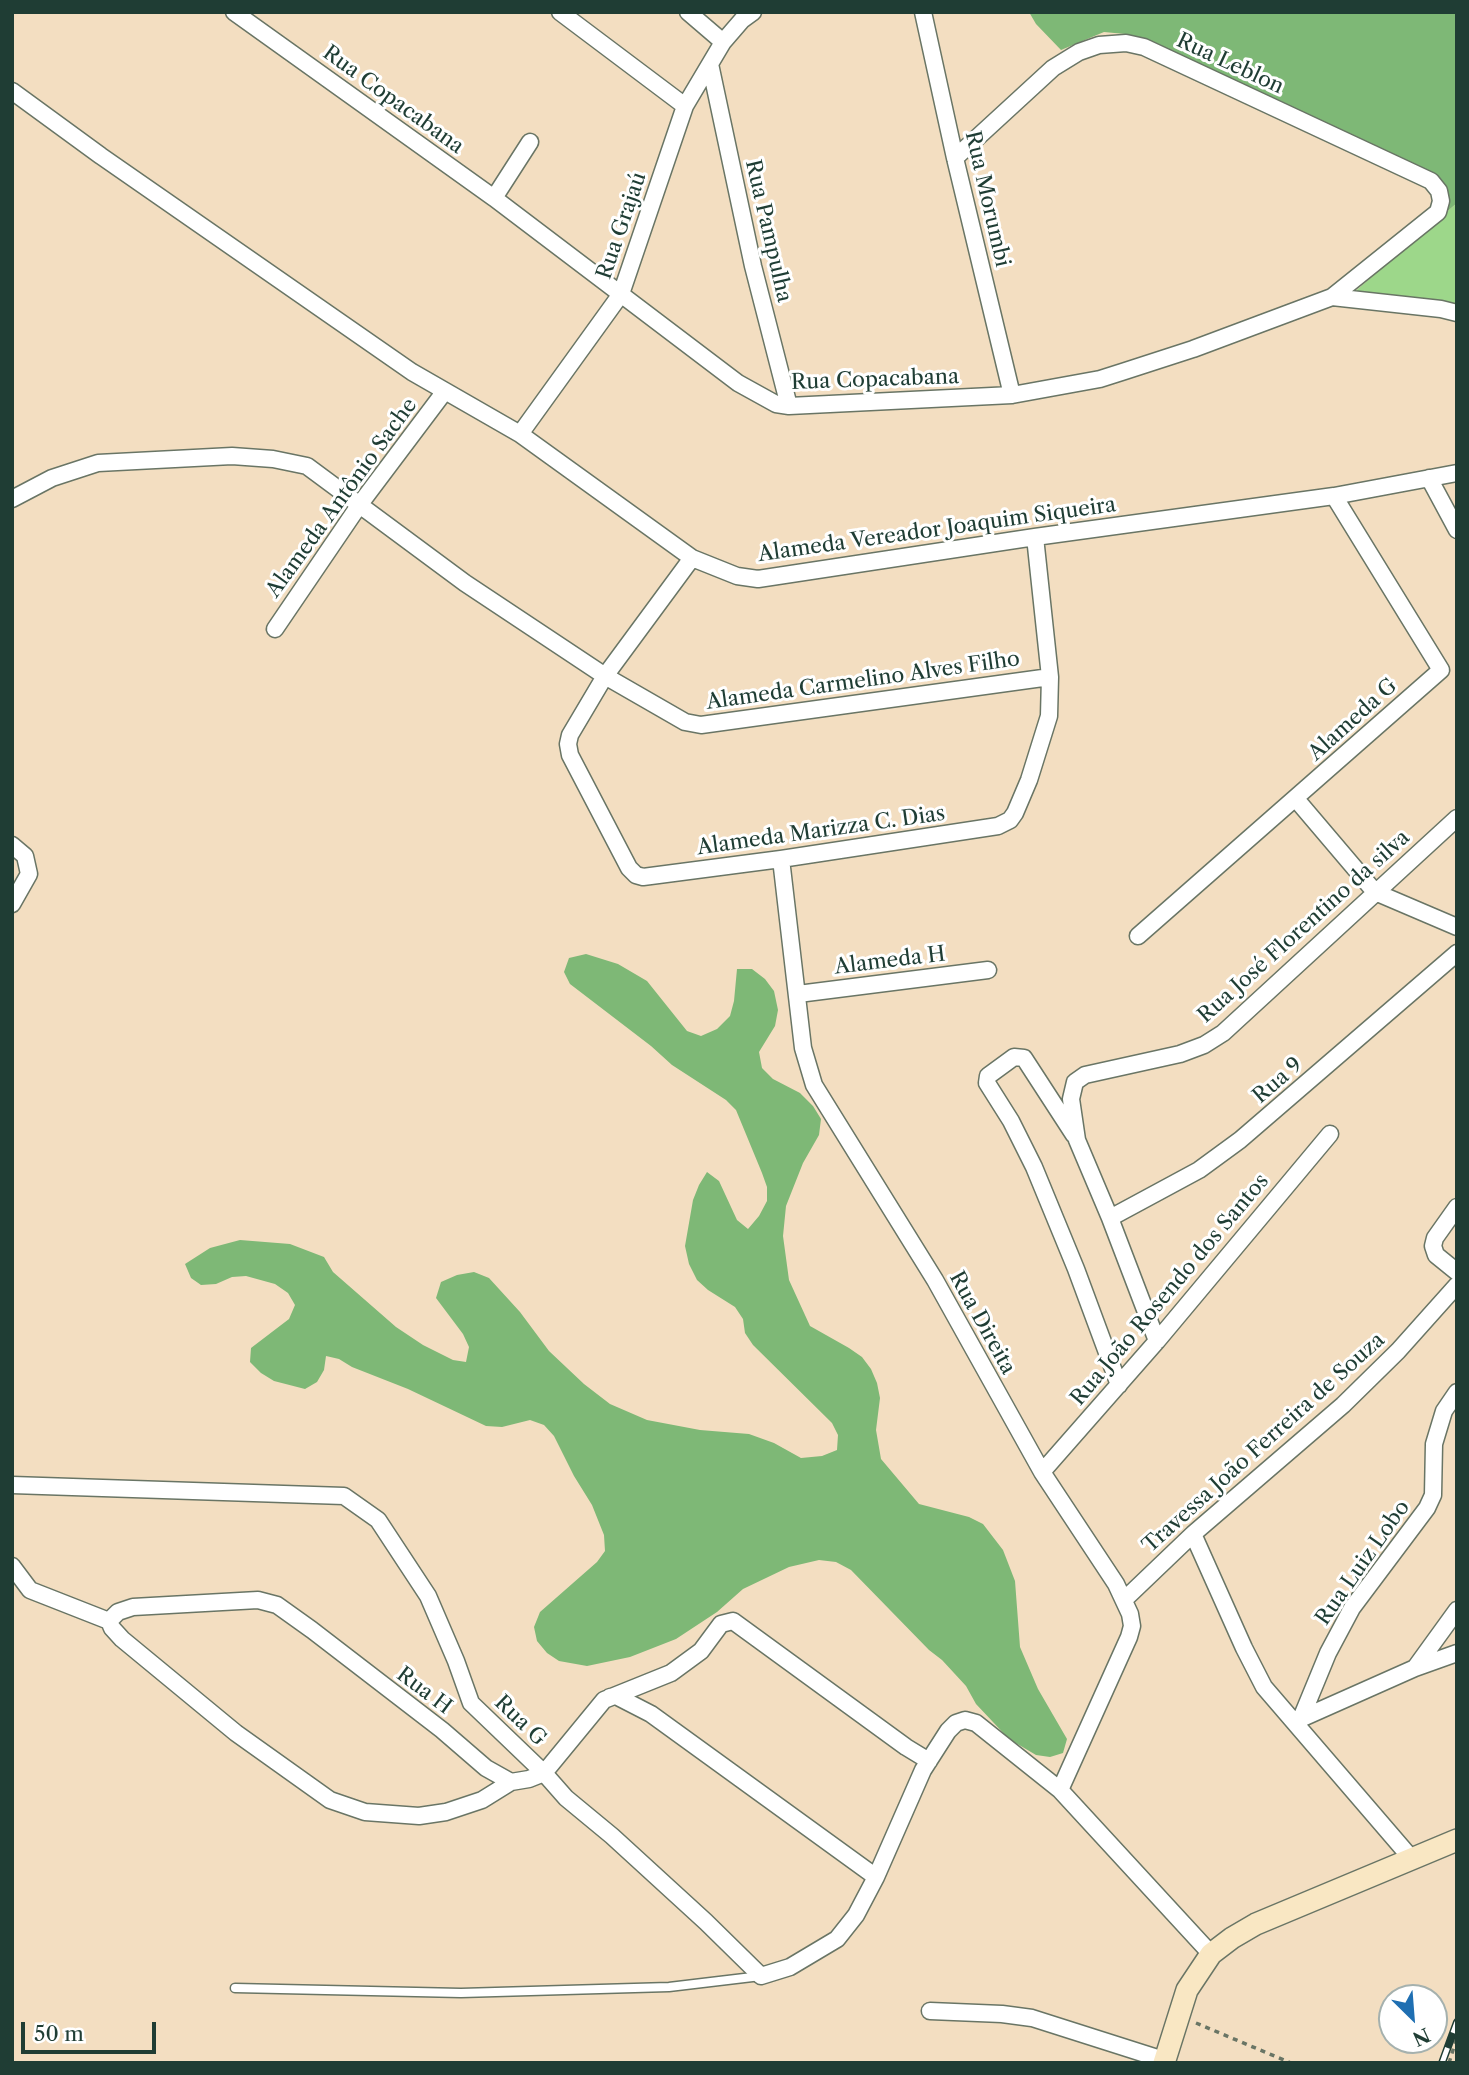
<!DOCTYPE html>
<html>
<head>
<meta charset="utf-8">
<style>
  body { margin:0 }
  #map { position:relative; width:1469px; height:2075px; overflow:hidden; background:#f3dec1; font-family:"Libre Caslon Text",serif }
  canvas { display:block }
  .frame { position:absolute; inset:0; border:14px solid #1f3d34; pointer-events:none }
  .north { position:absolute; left:1378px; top:1984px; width:70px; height:70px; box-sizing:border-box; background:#fff; border:2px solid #a5b1ae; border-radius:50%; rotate:155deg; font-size:19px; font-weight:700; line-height:28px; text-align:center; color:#1f3d34 }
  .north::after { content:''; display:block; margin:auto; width:24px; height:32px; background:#1f6fb2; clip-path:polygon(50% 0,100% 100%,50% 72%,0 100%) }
  .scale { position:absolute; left:21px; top:2022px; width:135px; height:32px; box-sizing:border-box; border:4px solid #1f3d34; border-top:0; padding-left:9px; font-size:21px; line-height:24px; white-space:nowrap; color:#1f3d34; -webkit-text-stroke:5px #fff; paint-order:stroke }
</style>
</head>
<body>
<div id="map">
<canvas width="1469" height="2075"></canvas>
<div class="frame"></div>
<div class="north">N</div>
<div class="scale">50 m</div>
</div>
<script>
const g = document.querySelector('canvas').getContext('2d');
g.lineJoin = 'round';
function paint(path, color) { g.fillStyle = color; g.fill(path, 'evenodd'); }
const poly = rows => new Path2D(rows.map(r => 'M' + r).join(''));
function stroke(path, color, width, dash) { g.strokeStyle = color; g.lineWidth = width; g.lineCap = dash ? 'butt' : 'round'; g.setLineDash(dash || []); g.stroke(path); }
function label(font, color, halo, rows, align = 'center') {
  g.font = font + ' "Libre Caslon Text",serif'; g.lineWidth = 6; g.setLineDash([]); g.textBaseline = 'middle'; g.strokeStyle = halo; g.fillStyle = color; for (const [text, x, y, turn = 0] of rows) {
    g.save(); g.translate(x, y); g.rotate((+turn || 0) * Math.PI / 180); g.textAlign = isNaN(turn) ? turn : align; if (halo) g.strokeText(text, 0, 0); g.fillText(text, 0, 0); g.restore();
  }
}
paint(poly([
  [1457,203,1457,307,1352,294]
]), '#9dd78a');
paint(poly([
  [1029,12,1457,12,1457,203,1443,215,1442,187,1148,41,1125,34,1104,32,1061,50,1036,24],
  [586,954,618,964,647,981,687,1031,701,1036,717,1029,730,1016,734,1001,737,969,752,969,765,979,774,991,778,1010,775,1026,759,1052,762,1068,773,1079,800,1093,813,1106,821,1119,819,1135,803,1163,786,1206,783,1236,789,1280,810,1326,849,1348,862,1357,871,1369,877,1383,880,1398,876,1430,881,1459,919,1504,969,1517,983,1524,1003,1550,1015,1581,1020,1647,1038,1689,1067,1739,1063,1753,1050,1757,1036,1755,1009,1739,976,1704,966,1686,942,1660,929,1650,851,1570,836,1562,819,1560,789,1567,743,1589,717,1612,676,1639,630,1657,587,1666,559,1661,547,1653,537,1641,534,1627,540,1612,597,1562,605,1551,604,1535,592,1505,574,1476,554,1436,544,1425,530,1420,502,1427,486,1426,408,1389,352,1367,339,1359,326,1356,324,1370,317,1382,305,1389,274,1381,261,1373,250,1362,251,1348,289,1319,295,1305,288,1293,275,1284,246,1276,232,1277,216,1284,201,1285,191,1278,185,1264,210,1248,240,1240,290,1244,324,1257,333,1272,396,1327,423,1345,453,1360,466,1362,469,1347,463,1334,436,1298,441,1282,457,1275,474,1272,489,1278,520,1312,549,1351,584,1384,610,1404,647,1420,700,1430,749,1434,774,1443,801,1458,822,1456,837,1450,838,1435,832,1423,753,1345,745,1333,743,1319,735,1307,708,1290,697,1280,689,1264,685,1246,693,1200,699,1185,707,1172,719,1181,737,1220,748,1229,759,1216,767,1201,767,1187,762,1173,736,1110,726,1100,672,1065,651,1046,570,984,564,972,569,958]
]), '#7eb876');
const lane = poly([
  [235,1988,461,1993,669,1987,761,1976]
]);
const street = poly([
  [234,12,494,198,738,383,776,404,789,406,1012,395,1100,379,1122,372,1193,349,1332,297,1438,212,1441,201,1439,191,1431,181,1144,47,1126,43,1099,45,1079,52,1053,68,955,158],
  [560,12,685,106],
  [688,12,723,42],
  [923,12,955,158,1012,395],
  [710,64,753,266,789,406],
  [12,91,101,156,412,372,520,434,692,558,737,576,758,579,1035,537,1334,496,1457,473],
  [494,198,530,142],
  [1332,297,1441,309,1457,313],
  [520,434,621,294,685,106,723,42,742,20,753,12],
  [1429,478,1457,530],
  [12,499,52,478,98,463,232,456,273,459,307,466,465,583,605,676,685,722,701,725,1050,677],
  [692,558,605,676,570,735,568,744,570,755,629,868,636,875,643,877,781,859,998,826,1010,820,1015,813,1029,780,1049,716,1050,677,1035,537],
  [275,629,360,504,445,391],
  [1296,799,1375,892,1457,927],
  [12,845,25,856,29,874,12,904],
  [781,859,803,1048,814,1085,935,1280,1042,1472,1116,1584,1130,1614,1132,1626,1129,1637,1060,1790],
  [1138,936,1441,670,1334,496],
  [798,994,988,970],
  [1074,1135,1024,1058,1014,1057,988,1076,987,1083,1011,1121,1034,1167,1076,1269,1119,1385],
  [1457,1207,1435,1238,1433,1246,1436,1255,1457,1272],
  [1110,1218,1199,1170,1240,1140,1457,953],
  [1157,1341,1110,1218,1077,1140,1071,1099,1075,1082,1085,1075,1180,1054,1204,1045,1223,1033,1457,818],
  [1042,1472,1157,1341,1330,1134],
  [12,1485,344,1496,378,1520,428,1596,456,1661,471,1703,544,1773,604,1700,671,1673,701,1651,721,1624,733,1621,906,1747,929,1761],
  [1193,1534,1244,1648,1264,1687,1411,1858],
  [12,1566,30,1590,109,1621],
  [1125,1599,1193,1534,1343,1405,1398,1351,1457,1285],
  [109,1621,118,1612,133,1607,258,1600,277,1605,312,1630,442,1730,486,1768,511,1782,529,1779,544,1773,566,1798,612,1836,706,1922,761,1976,790,1967,837,1939,856,1915,876,1877,923,1770,948,1731,956,1723,965,1720,976,1723,1060,1790,1211,1954],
  [109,1621,112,1628,122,1639,236,1733,330,1800,365,1812,419,1816,446,1812,482,1800,511,1782],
  [1415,1668,1457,1610],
  [610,1697,616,1696,651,1714,876,1877],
  [1302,1716,1328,1653,1352,1608,1427,1508,1433,1495,1434,1444,1444,1411,1457,1392],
  [1298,1720,1415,1668,1457,1653],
  [930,2011,1002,2014,1032,2018,1164,2060]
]);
const secondary = poly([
  [1164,2063,1187,1990,1211,1954,1232,1938,1256,1924,1457,1840]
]);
stroke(lane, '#697565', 11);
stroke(street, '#697565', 19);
stroke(secondary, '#697565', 24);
stroke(poly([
  [1196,2023,1291,2063],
  [1449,2063,1457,2037]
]), '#697565', 3.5, [5, 5]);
stroke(lane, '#fff', 8);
stroke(street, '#fff', 16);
stroke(secondary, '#f9e7c3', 21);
const rail = poly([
  [1442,2063,1457,2022]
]);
stroke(rail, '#1f3d34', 8);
stroke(rail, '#fff', 5, [16]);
label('21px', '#1f3d34', '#fff', [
  ["Rua Leblon",1230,64,25],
  ["Rua Copacabana",393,100,36],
  ["Rua Morumbi",987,199,77],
  ["Rua Grajaú",622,226,-71],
  ["Rua Pampulha",768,231,77],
  ["Rua Copacabana",875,380,-2],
  ["Alameda Antônio Sache",342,498,-54],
  ["Alameda Vereador Joaquim Siqueira",937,530,-8],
  ["Alameda Carmelino Alves Filho",863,681,-8],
  ["Alameda G",1353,720,-42],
  ["Alameda Marizza C. Dias",821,831,-8],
  ["Rua José Florentino da silva",1304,927,-42],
  ["Alameda H",890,961,-7],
  ["Rua 9",1278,1081,-41],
  ["Rua João Rosendo dos Santos",1170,1290,-50],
  ["Rua Direita",982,1323,61],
  ["Travessa João Ferreira de Souza",1264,1443,-42],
  ["Rua Luiz Lobo",1363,1563,-55],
  ["Rua H",424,1691,37],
  ["Rua G",520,1721,44]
]);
</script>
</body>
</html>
